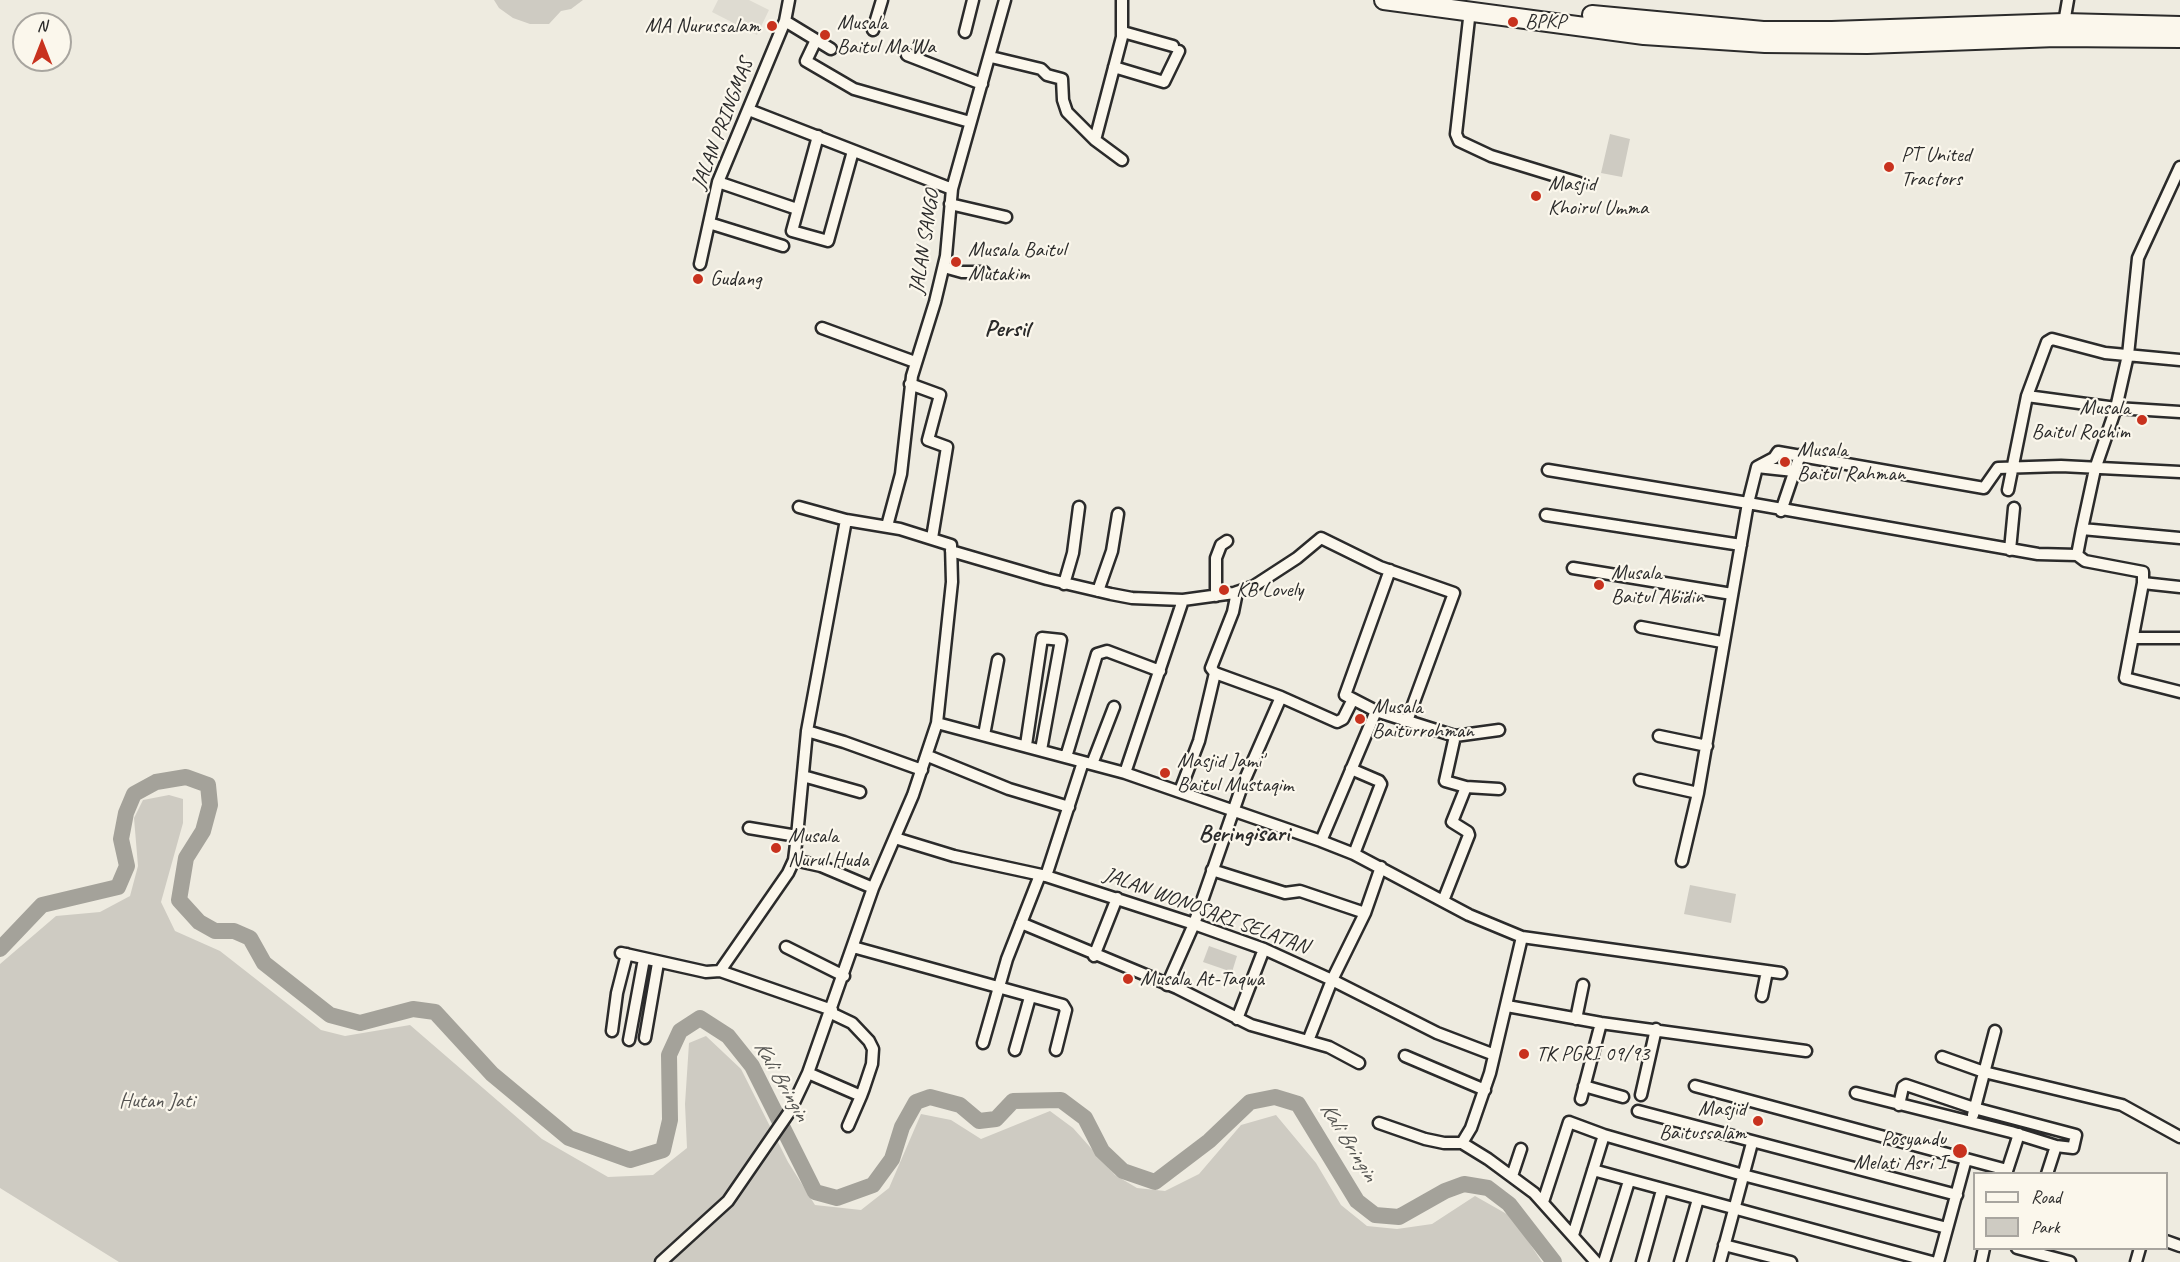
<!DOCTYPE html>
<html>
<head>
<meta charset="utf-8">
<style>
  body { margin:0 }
  #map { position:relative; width:2180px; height:1262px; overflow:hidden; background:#eeebe0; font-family:Caveat,sans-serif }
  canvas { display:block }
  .legend { position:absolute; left:1973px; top:1172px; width:195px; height:78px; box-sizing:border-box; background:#fbf7ec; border:2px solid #a8a59f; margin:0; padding:8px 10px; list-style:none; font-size:18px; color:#2b2b2b }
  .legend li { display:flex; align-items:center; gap:12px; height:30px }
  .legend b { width:30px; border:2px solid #a8a59f }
  .north { position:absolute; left:12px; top:12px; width:60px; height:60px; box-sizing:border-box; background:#fbf7ec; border:2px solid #a8a59f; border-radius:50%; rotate:0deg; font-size:16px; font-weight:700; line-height:24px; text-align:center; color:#2b2b2b }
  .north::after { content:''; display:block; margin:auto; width:21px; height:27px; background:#c8321e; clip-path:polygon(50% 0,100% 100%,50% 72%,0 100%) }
</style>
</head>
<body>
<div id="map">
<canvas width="2180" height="1262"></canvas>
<ul class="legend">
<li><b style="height:8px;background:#fbf7ec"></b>Road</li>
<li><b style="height:16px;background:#cecbc2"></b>Park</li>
</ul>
<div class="north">N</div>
</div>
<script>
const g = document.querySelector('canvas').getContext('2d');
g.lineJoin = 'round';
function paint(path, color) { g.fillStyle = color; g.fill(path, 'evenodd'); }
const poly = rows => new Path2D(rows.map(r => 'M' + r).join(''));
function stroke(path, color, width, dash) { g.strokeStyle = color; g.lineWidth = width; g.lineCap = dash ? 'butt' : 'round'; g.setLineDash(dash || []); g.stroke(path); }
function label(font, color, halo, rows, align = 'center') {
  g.font = font + ' Caveat,sans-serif'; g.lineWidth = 4.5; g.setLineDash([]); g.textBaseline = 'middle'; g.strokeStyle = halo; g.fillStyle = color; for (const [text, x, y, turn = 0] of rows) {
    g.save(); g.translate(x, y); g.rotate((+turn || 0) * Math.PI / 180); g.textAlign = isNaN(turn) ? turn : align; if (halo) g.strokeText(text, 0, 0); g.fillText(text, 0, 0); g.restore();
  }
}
paint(poly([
  [718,0,749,0,769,10,757,35,712,12]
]), '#dedbd1');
paint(poly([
  [494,0,583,0,571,9,561,11,549,24,530,24,513,18,499,8],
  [1610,134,1630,139,1622,177,1601,173],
  [169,795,183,799,183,823,161,902,175,931,220,951,321,1030,345,1036,410,1025,542,1139,608,1177,653,1175,687,1148,685,1104,689,1043,706,1036,741,1069,788,1162,815,1205,861,1210,889,1188,921,1114,951,1120,981,1139,1050,1111,1073,1128,1115,1175,1137,1188,1165,1191,1199,1174,1241,1125,1276,1115,1316,1163,1341,1205,1367,1226,1397,1229,1432,1224,1475,1196,1512,1217,1542,1262,119,1262,0,1188,0,964,56,916,100,912,130,896,138,866,134,818,143,800],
  [1690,885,1736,894,1731,923,1684,914],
  [1209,946,1237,956,1232,972,1203,962]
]), '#cecbc2');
stroke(poly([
  [0,949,42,905,118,887,127,866,121,839,126,813,134,794,156,782,186,777,208,785,210,805,203,831,186,858,179,900,199,922,215,931,234,931,250,938,264,963,330,1015,360,1023,413,1009,435,1012,492,1074,569,1138,630,1160,663,1150,670,1120,669,1055,680,1031,700,1018,728,1036,752,1066,815,1192,837,1198,873,1185,892,1159,902,1127,916,1102,930,1097,960,1105,979,1121,996,1119,1013,1101,1061,1100,1085,1118,1102,1151,1123,1171,1155,1182,1209,1141,1250,1102,1275,1097,1298,1104,1357,1201,1375,1215,1399,1217,1445,1191,1464,1184,1488,1188,1509,1204,1554,1262]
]), '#a4a29a', 16);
const street = poly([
  [1470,10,1456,134,1459,141,1491,156,1579,183],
  [785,21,831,49],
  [2064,23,2068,0],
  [873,30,882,0],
  [965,32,973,0],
  [1123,32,1173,46],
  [816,40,806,61,854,89,970,122],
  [907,55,982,84],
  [991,57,1041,69,1047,75,1062,79,1063,100,1067,112,1095,140,1122,160],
  [1114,67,1164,82,1179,51],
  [749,110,952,189],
  [818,136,792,231,828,241,853,151],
  [1095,140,1122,37,1122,0],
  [718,182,797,209],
  [950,204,1006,217],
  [709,223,783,246],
  [700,264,718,182,785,21,789,0],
  [944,267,962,272,984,272],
  [822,328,915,362],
  [910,384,940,395,928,440,947,447,932,538],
  [2027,396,2116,408,2180,412],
  [1757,467,1794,471],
  [1548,470,1748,503,1757,467,1774,458,1778,452,1984,488,1998,468,2061,466,2180,472],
  [2008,490,2027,396,2047,342,2052,339,2105,353,2180,360],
  [1781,511,1800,455],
  [1546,515,1741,545],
  [887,526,901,474,912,376,935,302,946,256,952,189,1005,0],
  [2082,529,2095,469,2116,408,2128,355,2138,258,2180,167],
  [2010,550,2014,508],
  [951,551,1047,579,1111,594,1132,598,1183,600,1234,593,1254,586,1297,558,1321,538,1380,567,1454,593,1407,721],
  [2077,555,2085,561,2143,572,2143,583,2125,678,2180,692],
  [1573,568,1732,594],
  [1390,570,1345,695,1376,711,1455,736,1499,730],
  [2143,583,2180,587],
  [1064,584,1073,553,1079,507],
  [1098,591,1112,551,1118,514],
  [1216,596,1216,558,1221,545,1227,541],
  [1641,627,1722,642],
  [2133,638,2180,638],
  [1281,697,1337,722,1343,719,1353,699],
  [937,723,1125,773,1321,841,1354,854,1469,915,1522,937,1781,973],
  [807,731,844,742,922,770],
  [984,735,998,660],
  [1455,736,1445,781,1466,787,1499,789],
  [1659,736,1707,746],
  [1026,745,1042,638,1061,640,1041,750],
  [928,756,1009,789,1069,807],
  [1066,757,1097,654,1107,651,1160,671],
  [1092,764,1114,707],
  [1351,769,1379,781,1381,784,1354,854],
  [1125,773,1183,600],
  [803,776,860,792],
  [1640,780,1698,793],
  [1180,791,1199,741,1215,673],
  [749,828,797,836],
  [895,838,954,856,1046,876,1194,924,1264,949,1332,980,1437,1033,1492,1054],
  [1321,841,1376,711],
  [794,860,821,866,873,888],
  [1682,861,1698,793,1748,503,2038,554,2077,555,2082,529,2180,538],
  [1212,870,1285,893,1300,891,1365,913],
  [1046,876,1083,762],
  [1443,901,1469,835,1468,832,1452,822,1466,787],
  [1021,923,1177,988,1251,1025,1329,1047,1359,1063],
  [786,947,844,976],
  [853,947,1063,1005,1066,1010,1056,1050],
  [621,953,706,972,720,971,788,873,794,860,797,836,807,731,846,520],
  [1094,956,1117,898],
  [720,971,832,1010],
  [1167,985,1194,924,1242,786,1281,697,1215,673,1211,668,1233,612,1237,592],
  [1762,996,1767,971],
  [1507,1006,1601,1023,1806,1051],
  [1237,1019,1264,949],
  [1576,1019,1583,985],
  [612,1031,617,993,627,954],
  [645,1038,658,963],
  [629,1040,644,959],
  [1308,1041,1332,980,1365,913,1381,867],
  [983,1043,1007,959,1040,875],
  [1015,1050,1030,997],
  [1405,1056,1485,1090],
  [1942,1057,1984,1072,2122,1105,2180,1137],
  [808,1073,861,1096,864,1088,872,1064,873,1049,869,1041,852,1023,831,1013],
  [1584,1086,1623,1097],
  [1695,1086,2007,1170],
  [1856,1093,2011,1132,2056,1146],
  [1641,1095,1656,1029],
  [1581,1099,1601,1023],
  [1899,1105,1903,1087,1906,1085,1974,1108,2076,1135,2073,1148,2056,1146,2047,1174],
  [1638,1111,1957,1195],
  [1973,1115,1995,1031],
  [1379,1123,1425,1139,1444,1143,1462,1143,1488,1159,1534,1193,1596,1262],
  [848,1126,861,1096],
  [1462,1143,1471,1128,1490,1073,1522,937],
  [1593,1170,1932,1262],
  [2006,1174,2019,1134],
  [1512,1176,1521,1149],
  [1543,1202,1569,1122,1604,1135,1743,1175,1947,1228],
  [1573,1235,1604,1135],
  [2166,1241,2180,1246],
  [1724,1245,1791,1262],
  [2017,1248,2070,1262],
  [661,1262,728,1201,790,1111,808,1073,873,888,913,795,937,723,952,582,951,545,900,529,846,520,799,507],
  [1604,1262,1629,1181],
  [1642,1262,1662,1190],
  [1680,1262,1698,1199],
  [1720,1262,1752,1143],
  [1938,1262,1966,1159],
  [1981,1262,1984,1248],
  [2136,1262,2140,1248]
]);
const highway = poly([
  [1384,0,1644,35,1765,43,1867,44,2056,37,2180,38],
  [1592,15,1763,31,1832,31,2064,23,2180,26]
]);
stroke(street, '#2b2b2b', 15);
stroke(highway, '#2b2b2b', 22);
stroke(street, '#fbf7ec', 10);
stroke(highway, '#fbf7ec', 18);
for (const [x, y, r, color] of [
  [1513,22,6,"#c8321e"],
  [772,26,6,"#c8321e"],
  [825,35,6,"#c8321e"],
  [1889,167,6,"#c8321e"],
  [1536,196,6,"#c8321e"],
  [956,262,6,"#c8321e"],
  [698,279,6,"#c8321e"],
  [2142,420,6,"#c8321e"],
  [1785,462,6,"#c8321e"],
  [1599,585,6,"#c8321e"],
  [1224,590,6,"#c8321e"],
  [1360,719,6,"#c8321e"],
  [1165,773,6,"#c8321e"],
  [776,848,6,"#c8321e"],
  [1128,979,6,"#c8321e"],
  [1524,1054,6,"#c8321e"],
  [1758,1121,6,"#c8321e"],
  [1960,1151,8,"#c8321e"]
]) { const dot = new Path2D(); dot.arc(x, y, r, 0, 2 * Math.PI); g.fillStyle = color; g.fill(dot); stroke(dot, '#fbf7ec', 2); }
label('21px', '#2b2b2b', '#fbf7ec', [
  ["BPKP",1525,22],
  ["Musala",837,23],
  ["Baitul Ma'Wa",837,47],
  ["MA Nurussalam",760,26,"right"],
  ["PT United",1901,155],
  ["Tractors",1901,179],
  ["Masjid",1548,184],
  ["Khoirul Umma",1548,208],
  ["Musala Baitul",968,250],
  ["Mutakim",968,274],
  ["Gudang",710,279],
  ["Musala",2130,408,"right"],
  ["Baitul Rochim",2130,432,"right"],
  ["Musala",1797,450],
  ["Baitul Rahman",1797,474],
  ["Musala",1611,573],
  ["Baitul Abidin",1611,597],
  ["KB Lovely",1236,590],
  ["Musala",1372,707],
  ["Baiturrohman",1372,731],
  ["Masjid Jami'",1177,761],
  ["Baitul Mustaqim",1177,785],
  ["Musala",788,836],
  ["Nurul Huda",788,860],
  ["Musala At-Taqwa",1140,979],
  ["TK PGRI 09/93",1536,1054],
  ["Masjid",1746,1109,"right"],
  ["Baitussalam",1746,1133,"right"],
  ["Posyandu",1946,1139,"right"],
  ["Melati Asri I",1946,1163,"right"]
], 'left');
label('21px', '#2b2b2b', '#fbf7ec', [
  ["JALAN PRINGMAS",723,124,-69],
  ["JALAN SANGO",925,242,-81],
  ["JALAN WONOSARI SELATAN",1206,911,20]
]);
label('21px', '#545351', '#fbf7ec', [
  ["Hutan Jati",157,1101]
]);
label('italic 22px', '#555552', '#fbf7ec', [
  ["Kali Bringin",781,1081,60],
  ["Kali Bringin",1348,1142,58]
]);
label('bold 24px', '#2b2b2b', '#fbf7ec', [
  ["Persil",1007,330],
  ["Beringisari",1244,835]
]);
</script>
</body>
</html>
